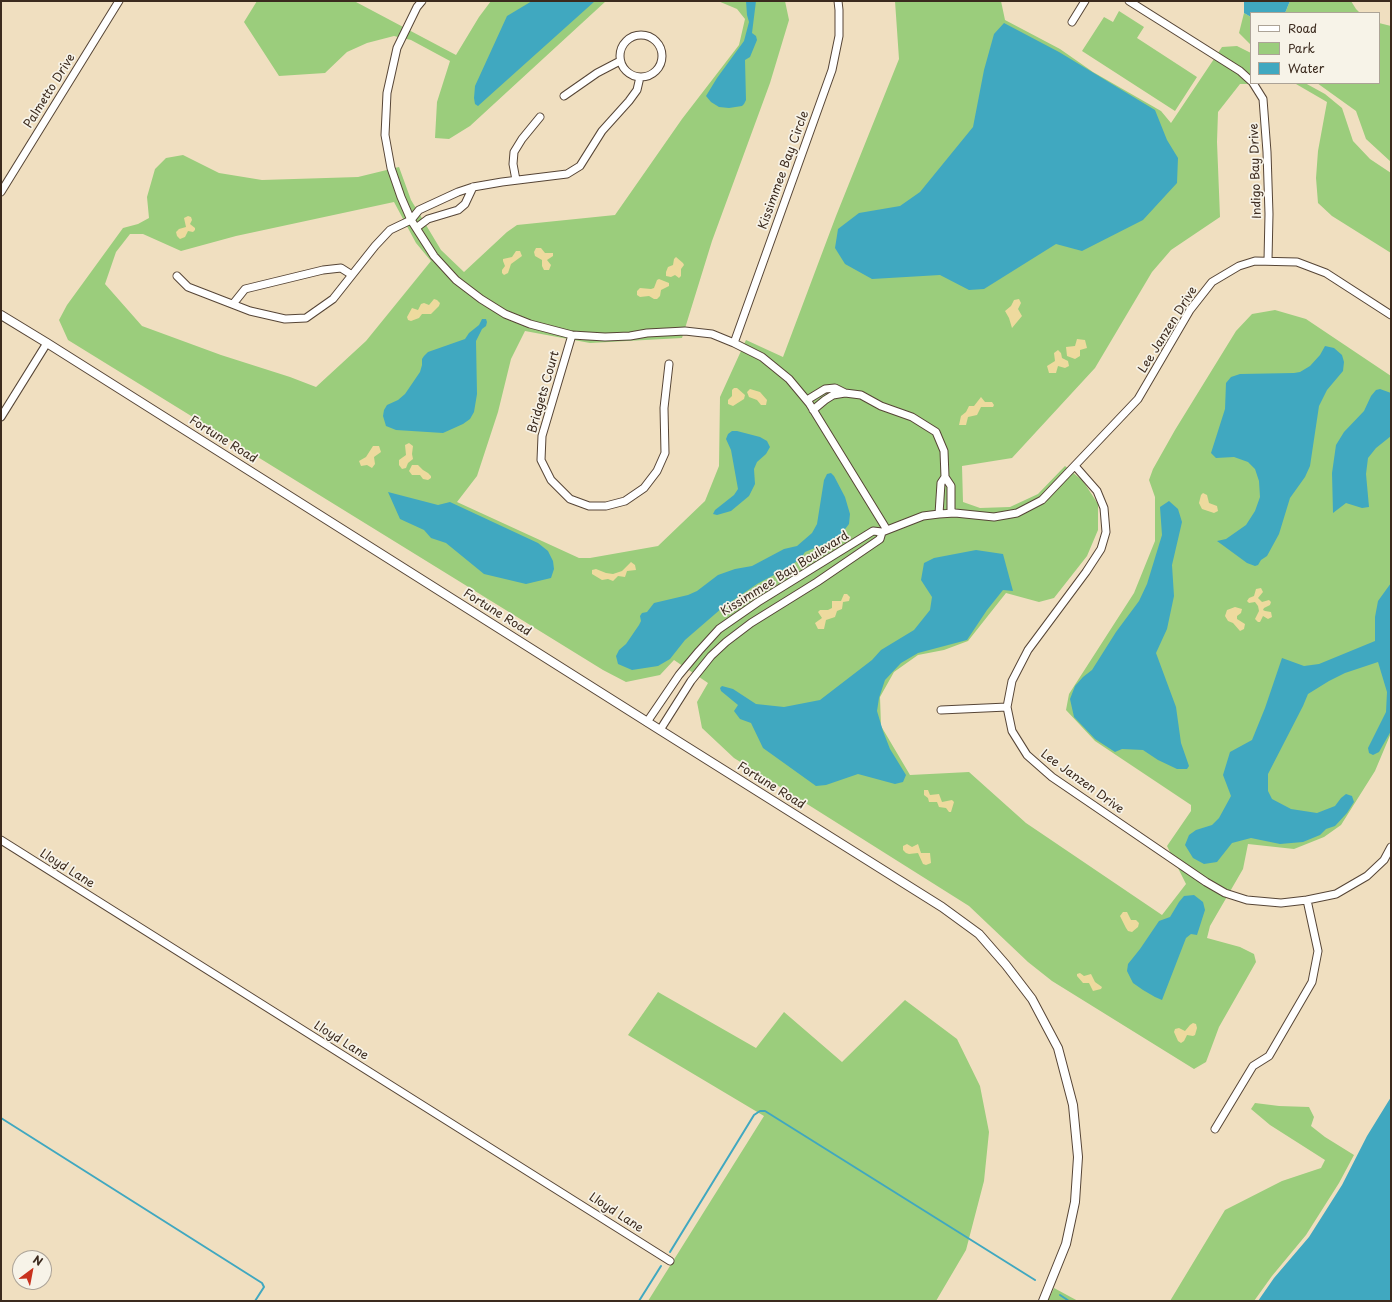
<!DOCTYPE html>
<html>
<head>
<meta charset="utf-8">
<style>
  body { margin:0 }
  #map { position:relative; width:1392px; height:1302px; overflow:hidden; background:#f0dfc0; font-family:"Playpen Sans",sans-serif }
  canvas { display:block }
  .frame { position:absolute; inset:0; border:2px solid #3b2a1e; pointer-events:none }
  .legend { position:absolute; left:1250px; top:12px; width:130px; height:72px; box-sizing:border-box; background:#f7f3e8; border:1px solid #aca397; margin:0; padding:5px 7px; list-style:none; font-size:12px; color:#3b2a1e }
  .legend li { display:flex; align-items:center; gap:8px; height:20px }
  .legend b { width:20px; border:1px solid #aca397 }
  .north { position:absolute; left:12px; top:1250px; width:40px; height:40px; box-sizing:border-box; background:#f7f3e8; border:1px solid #aca397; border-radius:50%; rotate:32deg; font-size:11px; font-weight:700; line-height:16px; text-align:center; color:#3b2a1e }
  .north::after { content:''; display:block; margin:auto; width:14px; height:18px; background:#c8321e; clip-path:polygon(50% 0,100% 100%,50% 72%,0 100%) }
</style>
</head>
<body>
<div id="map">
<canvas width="1392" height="1302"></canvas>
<div class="frame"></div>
<ul class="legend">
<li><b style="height:5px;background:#fff"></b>Road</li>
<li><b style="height:11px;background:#9bcd7c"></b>Park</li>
<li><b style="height:11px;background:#40a8c0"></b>Water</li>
</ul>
<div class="north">N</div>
</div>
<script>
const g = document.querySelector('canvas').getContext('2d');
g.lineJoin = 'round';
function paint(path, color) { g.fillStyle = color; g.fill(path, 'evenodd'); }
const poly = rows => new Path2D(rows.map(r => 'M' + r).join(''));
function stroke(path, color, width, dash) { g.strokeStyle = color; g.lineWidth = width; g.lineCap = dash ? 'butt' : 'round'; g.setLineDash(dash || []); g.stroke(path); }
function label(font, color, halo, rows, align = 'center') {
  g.font = font + ' "Playpen Sans",sans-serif'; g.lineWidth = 3.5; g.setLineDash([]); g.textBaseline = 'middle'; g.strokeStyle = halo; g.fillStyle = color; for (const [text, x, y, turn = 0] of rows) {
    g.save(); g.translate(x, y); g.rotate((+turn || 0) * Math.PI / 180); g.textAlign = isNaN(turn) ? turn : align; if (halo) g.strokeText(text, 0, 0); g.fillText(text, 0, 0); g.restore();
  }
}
paint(poly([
  [257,1,357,1,356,2,456,55,479,17,491,1,606,1,470,126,449,139,435,138,437,102,450,61,411,40,394,36,367,43,347,52,325,73,279,76,244,22],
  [718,1,785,1,789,20,770,83,712,241,682,338,590,343,525,331,511,359,498,412,477,476,457,502,579,558,590,558,658,546,705,501,719,466,720,397,746,340,783,357,836,216,899,59,895,1,1001,1,1005,20,1060,49,1093,72,1161,111,1171,123,1222,47,1237,46,1251,53,1251,83,1305,83,1325,94,1342,108,1353,141,1370,159,1391,173,1391,253,1332,216,1318,203,1316,178,1318,151,1327,102,1296,84,1240,84,1218,112,1217,142,1220,217,1171,250,1152,272,1095,368,1012,458,962,466,963,502,980,508,1010,507,1038,494,1065,466,1083,481,1098,504,1098,530,1087,556,1054,598,1039,602,1006,593,968,641,944,650,918,655,894,672,880,697,881,726,910,775,969,772,1026,823,1162,915,1186,884,1167,846,1191,811,1191,805,1095,741,1066,710,1069,694,1134,593,1155,541,1155,497,1149,480,1153,469,1175,430,1236,331,1252,314,1275,310,1306,319,1391,376,1391,733,1375,771,1341,825,1324,837,1294,849,1248,844,1243,869,1210,926,1207,938,1240,947,1254,954,1256,962,1219,1027,1206,1062,1194,1069,1052,981,1028,962,969,906,734,758,702,728,697,702,708,683,674,660,660,675,626,682,603,670,68,340,59,320,67,305,123,228,138,224,149,218,147,197,155,169,166,158,183,155,219,173,262,180,358,177,399,167,411,200,441,250,464,272,507,232,517,225,615,215,682,119,739,45,745,19,737,9],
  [394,202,416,243,431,261,366,341,316,387,290,377,221,355,142,326,105,284,116,252,130,234,143,234,181,251,236,236],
  [1290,1,1351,1,1356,9,1360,13,1285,13],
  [1119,11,1144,27,1137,38,1197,77,1175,111,1082,51,1104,17,1113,22],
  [1244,13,1251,17,1251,45,1239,33],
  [1379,23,1391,26,1391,162,1366,139,1356,111,1317,83,1379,83],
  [658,992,756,1048,784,1012,842,1062,905,1000,957,1039,980,1086,989,1132,984,1181,966,1250,936,1301,648,1301,764,1116,628,1035],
  [1255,1103,1279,1106,1309,1107,1314,1117,1311,1126,1325,1137,1354,1155,1339,1183,1306,1235,1272,1276,1254,1301,1170,1301,1225,1210,1282,1181,1321,1168,1325,1160,1270,1125,1251,1109],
  [1054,1288,1078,1301,1048,1301]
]), '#9bcd7c');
paint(poly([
  [188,216,191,217,192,220,190,224,195,228,195,230,193,232,188,231,185,237,180,239,177,236,176,232,179,229,186,227,184,218],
  [536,248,541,248,545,253,553,253,553,256,547,260,551,265,549,270,544,270,542,266,542,260,535,256,534,252],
  [516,251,520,251,522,256,511,264,508,273,504,275,502,273,502,270,505,266,503,261,503,259,512,257],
  [676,257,683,263,684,265,681,269,681,276,679,278,675,275,671,277,666,276,666,272,668,267,673,265,674,259],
  [659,279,669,283,669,286,661,290,660,296,657,299,654,299,649,296,640,297,637,295,637,291,640,288,651,289,654,288,657,280],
  [434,299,437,300,440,303,439,306,431,314,422,314,419,318,411,321,408,320,407,317,412,308,418,310,421,304,424,303,429,305],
  [1019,299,1021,303,1018,309,1022,316,1012,328,1009,318,1005,311,1011,306,1014,300],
  [1077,339,1085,340,1087,348,1080,350,1080,356,1075,359,1067,356,1066,347,1075,346],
  [1058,350,1061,353,1062,358,1068,361,1069,366,1065,368,1058,366,1056,373,1049,373,1047,366,1055,361,1054,353],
  [734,388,737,388,745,395,744,399,733,406,728,404,728,400,732,396,732,390],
  [750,389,760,392,767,400,766,405,761,405,757,400,749,397,747,392],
  [981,397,985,402,992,402,994,405,993,407,981,407,977,415,968,417,966,425,959,425,961,416,966,412,969,406,974,406],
  [409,443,413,446,412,454,413,459,408,463,406,468,402,469,399,465,399,460,406,455,405,445],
  [373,446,379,446,381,452,374,457,375,464,372,468,367,465,361,466,359,461,366,457],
  [412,465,418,465,423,470,428,473,431,476,431,478,428,480,423,479,420,475,412,475,409,471],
  [1203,493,1207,495,1209,503,1217,506,1218,511,1214,513,1202,509,1199,503,1201,495],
  [631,562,635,565,636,570,627,571,625,577,618,576,613,581,608,579,602,580,592,574,592,570,596,569,606,573,613,574,622,571],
  [1261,588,1263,592,1258,598,1262,602,1269,600,1271,602,1270,605,1264,608,1263,610,1265,611,1271,612,1272,617,1268,619,1263,616,1260,622,1258,622,1255,619,1259,611,1258,606,1255,602,1249,603,1247,601,1249,598,1254,596,1256,589],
  [844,594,847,594,850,597,849,601,843,602,842,609,837,611,835,617,826,620,824,629,818,629,815,623,822,618,818,612,820,610,828,610,832,608,832,601,841,601],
  [1235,607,1242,609,1241,613,1237,616,1237,619,1245,624,1244,629,1240,631,1233,623,1228,621,1225,616,1227,610],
  [924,790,928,790,930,795,939,794,942,802,952,800,954,802,951,812,949,812,946,808,939,807,937,802,929,802,928,798,924,795],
  [907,844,912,847,918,844,921,853,930,853,931,863,926,865,923,864,918,853,909,854,906,853,903,850,903,846],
  [1123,912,1127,912,1131,920,1136,920,1139,923,1138,927,1132,932,1128,931,1126,928,1120,916],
  [1080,973,1084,976,1091,974,1095,982,1102,987,1101,989,1093,991,1089,983,1083,983,1077,976,1077,974],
  [1193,1023,1196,1024,1197,1028,1195,1035,1193,1036,1187,1035,1184,1041,1181,1043,1178,1041,1174,1032,1175,1029,1179,1028,1185,1031,1190,1025]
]), '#eeda9e');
paint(poly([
  [532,1,595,1,478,106,475,104,474,98,475,86,507,16],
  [746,1,756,1,752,33,756,36,757,40,750,57,745,60,746,100,744,104,742,106,729,108,719,107,711,102,706,96,717,78,744,41,749,22,747,15],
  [1244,1,1290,1,1285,13,1251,13,1251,17,1244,13],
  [1004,23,1059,52,1155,110,1167,140,1178,158,1177,183,1143,220,1082,251,1056,244,984,289,969,290,940,275,872,279,845,264,835,248,838,229,859,213,900,206,920,192,973,127,984,70,994,34],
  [482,319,486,319,487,322,486,326,482,329,476,341,477,394,474,412,470,419,463,424,443,433,396,430,386,426,383,416,384,410,387,405,398,400,405,394,420,372,422,365,422,359,424,356,428,352,465,339,469,333,479,325],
  [1325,346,1334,348,1342,355,1344,362,1343,371,1327,390,1319,406,1310,466,1305,477,1290,498,1279,534,1267,556,1261,560,1258,565,1255,566,1247,563,1217,541,1226,539,1246,525,1255,511,1260,497,1259,481,1255,469,1248,462,1234,457,1216,458,1211,453,1225,409,1226,383,1231,377,1240,374,1294,373,1300,372,1310,366,1320,355],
  [1380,389,1391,393,1391,436,1376,448,1368,458,1366,474,1369,507,1362,508,1346,503,1333,513,1332,473,1336,445,1344,432,1364,411,1371,396,1376,390],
  [732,431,737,431,760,437,767,441,770,447,766,454,757,462,754,469,755,484,749,496,731,511,717,515,713,514,715,510,734,495,738,489,731,450,726,439,728,434],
  [831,473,834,476,845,497,850,514,849,524,842,533,827,543,805,552,801,558,789,567,757,584,722,608,685,640,670,659,658,666,632,670,618,664,616,656,619,650,626,644,639,625,641,621,640,616,642,613,647,612,654,603,688,595,697,591,718,575,735,569,752,566,784,549,797,546,812,533,817,524,824,480,827,474],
  [388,492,438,505,450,502,538,543,548,551,553,561,554,569,551,578,526,584,484,574,446,543,431,538,424,530,400,519],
  [1169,501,1178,509,1182,522,1172,565,1174,596,1167,629,1156,653,1176,707,1181,743,1189,766,1187,769,1177,769,1158,760,1143,750,1122,749,1115,752,1095,739,1074,717,1070,699,1075,686,1083,677,1092,670,1116,632,1139,601,1147,584,1162,535,1160,507],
  [976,550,1003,554,1013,591,1003,590,987,610,967,640,918,653,901,663,885,680,879,698,877,711,883,731,890,749,906,775,903,782,895,784,858,774,826,785,816,786,763,748,751,723,740,719,734,711,738,705,721,691,720,688,722,686,733,689,756,704,784,707,820,700,872,660,881,650,914,630,930,610,932,597,921,580,924,563,934,558],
  [1391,583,1391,731,1379,752,1373,755,1369,753,1368,748,1386,712,1387,692,1378,662,1345,673,1329,681,1308,694,1303,706,1268,774,1268,791,1272,799,1291,809,1317,813,1335,806,1341,798,1346,794,1352,796,1354,802,1347,813,1335,826,1326,829,1320,835,1303,842,1280,844,1251,838,1232,843,1217,862,1204,864,1193,858,1185,845,1189,835,1196,830,1212,825,1219,818,1231,796,1223,775,1230,752,1252,740,1265,708,1282,658,1304,666,1319,664,1375,641,1375,617,1378,601],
  [1194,895,1203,902,1205,910,1197,935,1191,934,1186,938,1162,1000,1155,997,1143,990,1133,983,1127,971,1128,964,1140,949,1159,921,1170,917,1179,902,1184,896],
  [1391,1097,1391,1301,1258,1301,1274,1278,1309,1237,1342,1185,1367,1136]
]), '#40a8c0');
stroke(poly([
  [1,1118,262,1283,264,1287,255,1301],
  [670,1252,754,1115,760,1111,765,1111,1035,1280],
  [1060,1295,1069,1301],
  [639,1301,661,1266]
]), '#40a8c0', 2);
const minor = poly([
  [422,1,417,7,397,48,387,93,385,135,391,168,401,197,411,220,434,256,456,280,481,299,505,314,530,324,572,335,605,337,630,336,647,333,685,331,712,334,734,343,762,357,789,379,809,403,887,530],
  [1129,1,1240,71,1251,81],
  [1072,22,1085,1],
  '620 56a21 21 0 1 1 42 0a21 21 0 1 1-42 0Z',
  [1253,83,1263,99,1267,152,1269,214,1268,260],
  [564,96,597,73,620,61],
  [516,180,513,164,514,152,522,139,540,117],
  [1,192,119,1],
  [416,228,428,219,458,210,465,204,473,187],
  [177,276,188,287,250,311,285,319,306,318,333,299,375,246,390,230,411,220,419,210,458,192,473,187,502,182,567,174,580,166,602,131,629,101,637,90,640,77],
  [233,304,245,289,323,270,341,268,352,275],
  [572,335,542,436,541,460,551,480,570,499,589,506,606,506,625,501,644,488,657,471,665,453,664,408,669,364],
  [734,343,832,70,839,36,839,10,838,1],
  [807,400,825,389,835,388,845,393,861,395,881,406,912,417,936,432,944,451,945,477,941,483,939,514],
  [813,410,825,400,833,395,845,393],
  [1,417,47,343],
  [1075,466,1097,491,1104,508,1106,532,1101,549,1086,572,1028,650,1012,681,1007,707,1012,731,1027,755,1052,777,1206,882,1225,893,1247,900,1281,903,1307,900,1336,894,1367,876,1384,860,1391,847],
  [945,477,951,486,951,513],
  [941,710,1007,707],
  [647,722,679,675,699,651,719,629,758,602,873,531,882,532,923,516,939,514,955,513,994,517,1017,513,1042,500,1138,399,1190,310,1212,282,1239,266,1255,261,1297,262,1326,273,1391,315],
  [660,730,691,681,711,656,726,642,751,623,817,582,880,539,882,532],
  [1,840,670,1261],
  [1215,1129,1253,1066,1269,1056,1312,982,1318,951,1307,900]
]);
const tertiary = poly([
  [1,315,47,343,660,730,942,907,979,934,1006,965,1032,999,1058,1048,1073,1105,1078,1157,1075,1202,1066,1244,1043,1301]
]);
stroke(minor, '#564536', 9);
stroke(tertiary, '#564536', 10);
stroke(minor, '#fff', 7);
stroke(tertiary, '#fff', 8);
label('12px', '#3b2a1e', '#f7f3e8', [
  ["Palmetto Drive",50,91,-58],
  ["Kissimmee Bay Circle",784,170,-70],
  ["Indigo Bay Drive",1256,171,-92],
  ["Lee Janzen Drive",1168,330,-58],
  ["Bridgets Court",544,392,-74],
  ["Fortune Road",223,440,32],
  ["Kissimmee Bay Boulevard",785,574,-32],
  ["Fortune Road",497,613,32],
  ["Lee Janzen Drive",1082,782,36],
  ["Fortune Road",771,786,32],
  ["Lloyd Lane",67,869,32],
  ["Lloyd Lane",341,1041,32],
  ["Lloyd Lane",616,1213,33]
]);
</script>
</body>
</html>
